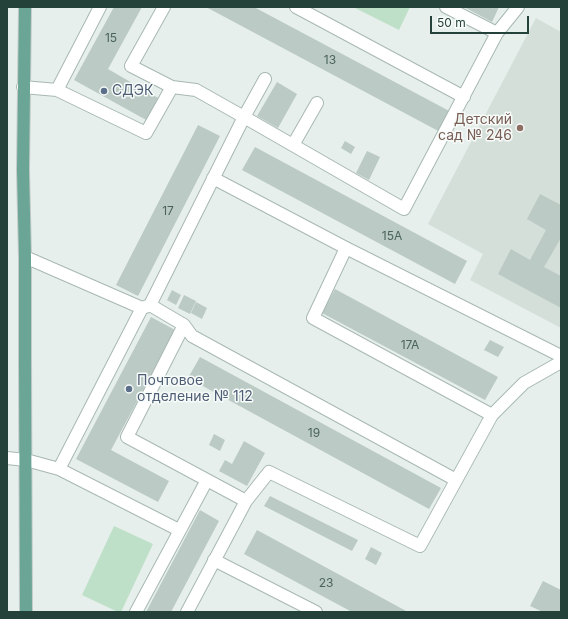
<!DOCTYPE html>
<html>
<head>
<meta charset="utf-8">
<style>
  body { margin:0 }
  #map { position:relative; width:568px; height:619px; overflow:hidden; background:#e6efeb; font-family:Inter,sans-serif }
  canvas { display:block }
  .frame { position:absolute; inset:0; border:8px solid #24423a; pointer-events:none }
  .scale { position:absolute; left:430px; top:16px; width:99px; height:18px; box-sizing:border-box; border:2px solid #24423a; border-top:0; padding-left:5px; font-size:12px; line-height:14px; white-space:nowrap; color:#24423a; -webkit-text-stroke:3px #f7fbf9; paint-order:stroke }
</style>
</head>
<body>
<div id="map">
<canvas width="568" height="619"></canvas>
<div class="frame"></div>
<div class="scale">50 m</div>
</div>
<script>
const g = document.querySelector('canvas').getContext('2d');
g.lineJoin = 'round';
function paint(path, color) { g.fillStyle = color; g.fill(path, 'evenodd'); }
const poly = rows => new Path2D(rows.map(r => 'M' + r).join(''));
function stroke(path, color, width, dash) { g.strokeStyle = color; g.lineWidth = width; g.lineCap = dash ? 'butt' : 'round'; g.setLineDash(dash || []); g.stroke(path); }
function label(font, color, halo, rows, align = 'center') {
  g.font = font + ' Inter,sans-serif'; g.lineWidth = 3; g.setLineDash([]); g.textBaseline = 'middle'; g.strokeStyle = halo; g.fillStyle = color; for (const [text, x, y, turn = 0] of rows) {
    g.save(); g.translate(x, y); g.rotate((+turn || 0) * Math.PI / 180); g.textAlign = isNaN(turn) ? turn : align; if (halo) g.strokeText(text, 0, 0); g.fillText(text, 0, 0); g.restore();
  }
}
paint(poly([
  [536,18,561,32,561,328,470,280,483,254,428,224]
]), '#d4dfda');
paint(poly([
  [353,7,410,7,399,30],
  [114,526,153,544,121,612,118,612,82,595]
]), '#bfe0c8');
paint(poly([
  [114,7,142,7,108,69,160,99,148,121,74,80],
  [206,7,254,7,453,113,442,133],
  [464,7,499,7,492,22],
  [277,82,297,94,278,128,257,116],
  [198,125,220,136,138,296,116,285],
  [345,141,355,147,351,154,341,148],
  [255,147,467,261,455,284,242,170],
  [367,151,380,157,369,180,356,173],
  [540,194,561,205,561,238,544,267,561,276,561,308,498,274,511,249,530,260,546,230,527,219],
  [335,289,498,377,485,400,322,313],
  [172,290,181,295,176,305,167,300],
  [184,295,196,301,190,314,178,308],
  [196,302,207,308,202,319,191,313],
  [151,317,175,330,111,450,169,481,158,502,76,459],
  [490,340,504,347,498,357,484,350],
  [200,357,441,488,429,509,188,378],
  [214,434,225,440,220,451,209,445],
  [244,441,265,453,247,486,219,471,225,460,232,464],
  [270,496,358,540,352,551,264,506],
  [200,510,219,521,171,612,146,612],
  [257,530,408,612,352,612,244,554],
  [371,547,382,553,376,565,365,559],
  [543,581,561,590,561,612,543,612,530,606]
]), '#bbcac4');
const minor = poly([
  [100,7,57,90,146,133,172,87],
  [164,7,131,66,172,87,196,90,244,117,150,305,184,325,127,437,246,501,187,612],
  [296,7,464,97],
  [497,33,518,7],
  [265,79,244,117,404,209,497,33,446,7],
  [23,87,57,90],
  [293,145,317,103],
  [213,178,346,248,561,356],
  [346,248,313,318,492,415],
  [25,257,142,308,148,306],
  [142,308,59,469,179,530],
  [184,325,192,336,456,480],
  [7,458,26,460,59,469],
  [246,501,269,472,420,546,492,415,524,383,561,362],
  [214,560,316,612],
  [136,612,207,480]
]);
const major = poly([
  [25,7,23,170,25,257,25,361,26,612]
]);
stroke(minor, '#a8b8b2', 14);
stroke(major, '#c2cac8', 14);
stroke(minor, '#fff', 12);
stroke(major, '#6aa596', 12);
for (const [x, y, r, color] of [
  [104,91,4,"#5c6f8a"],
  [520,128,4,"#8d6e63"],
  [129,389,4,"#5c6f8a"]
]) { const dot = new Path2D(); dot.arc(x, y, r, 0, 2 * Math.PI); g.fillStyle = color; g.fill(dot); stroke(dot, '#f7fbf9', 1.5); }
label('12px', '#4a645c', null, [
  ["15",111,38],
  ["13",330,60],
  ["17",168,211],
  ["15А",392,236],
  ["17А",410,345],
  ["19",314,433],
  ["23",326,583]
]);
label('14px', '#4e5e75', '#f7fbf9', [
  ["СДЭК",112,91],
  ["Почтовое",137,381],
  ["отделение № 112",137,397]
], 'left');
label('14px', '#785e54', '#f7fbf9', [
  ["Детский",512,120],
  ["сад № 246",512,136]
], 'right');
</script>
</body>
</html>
